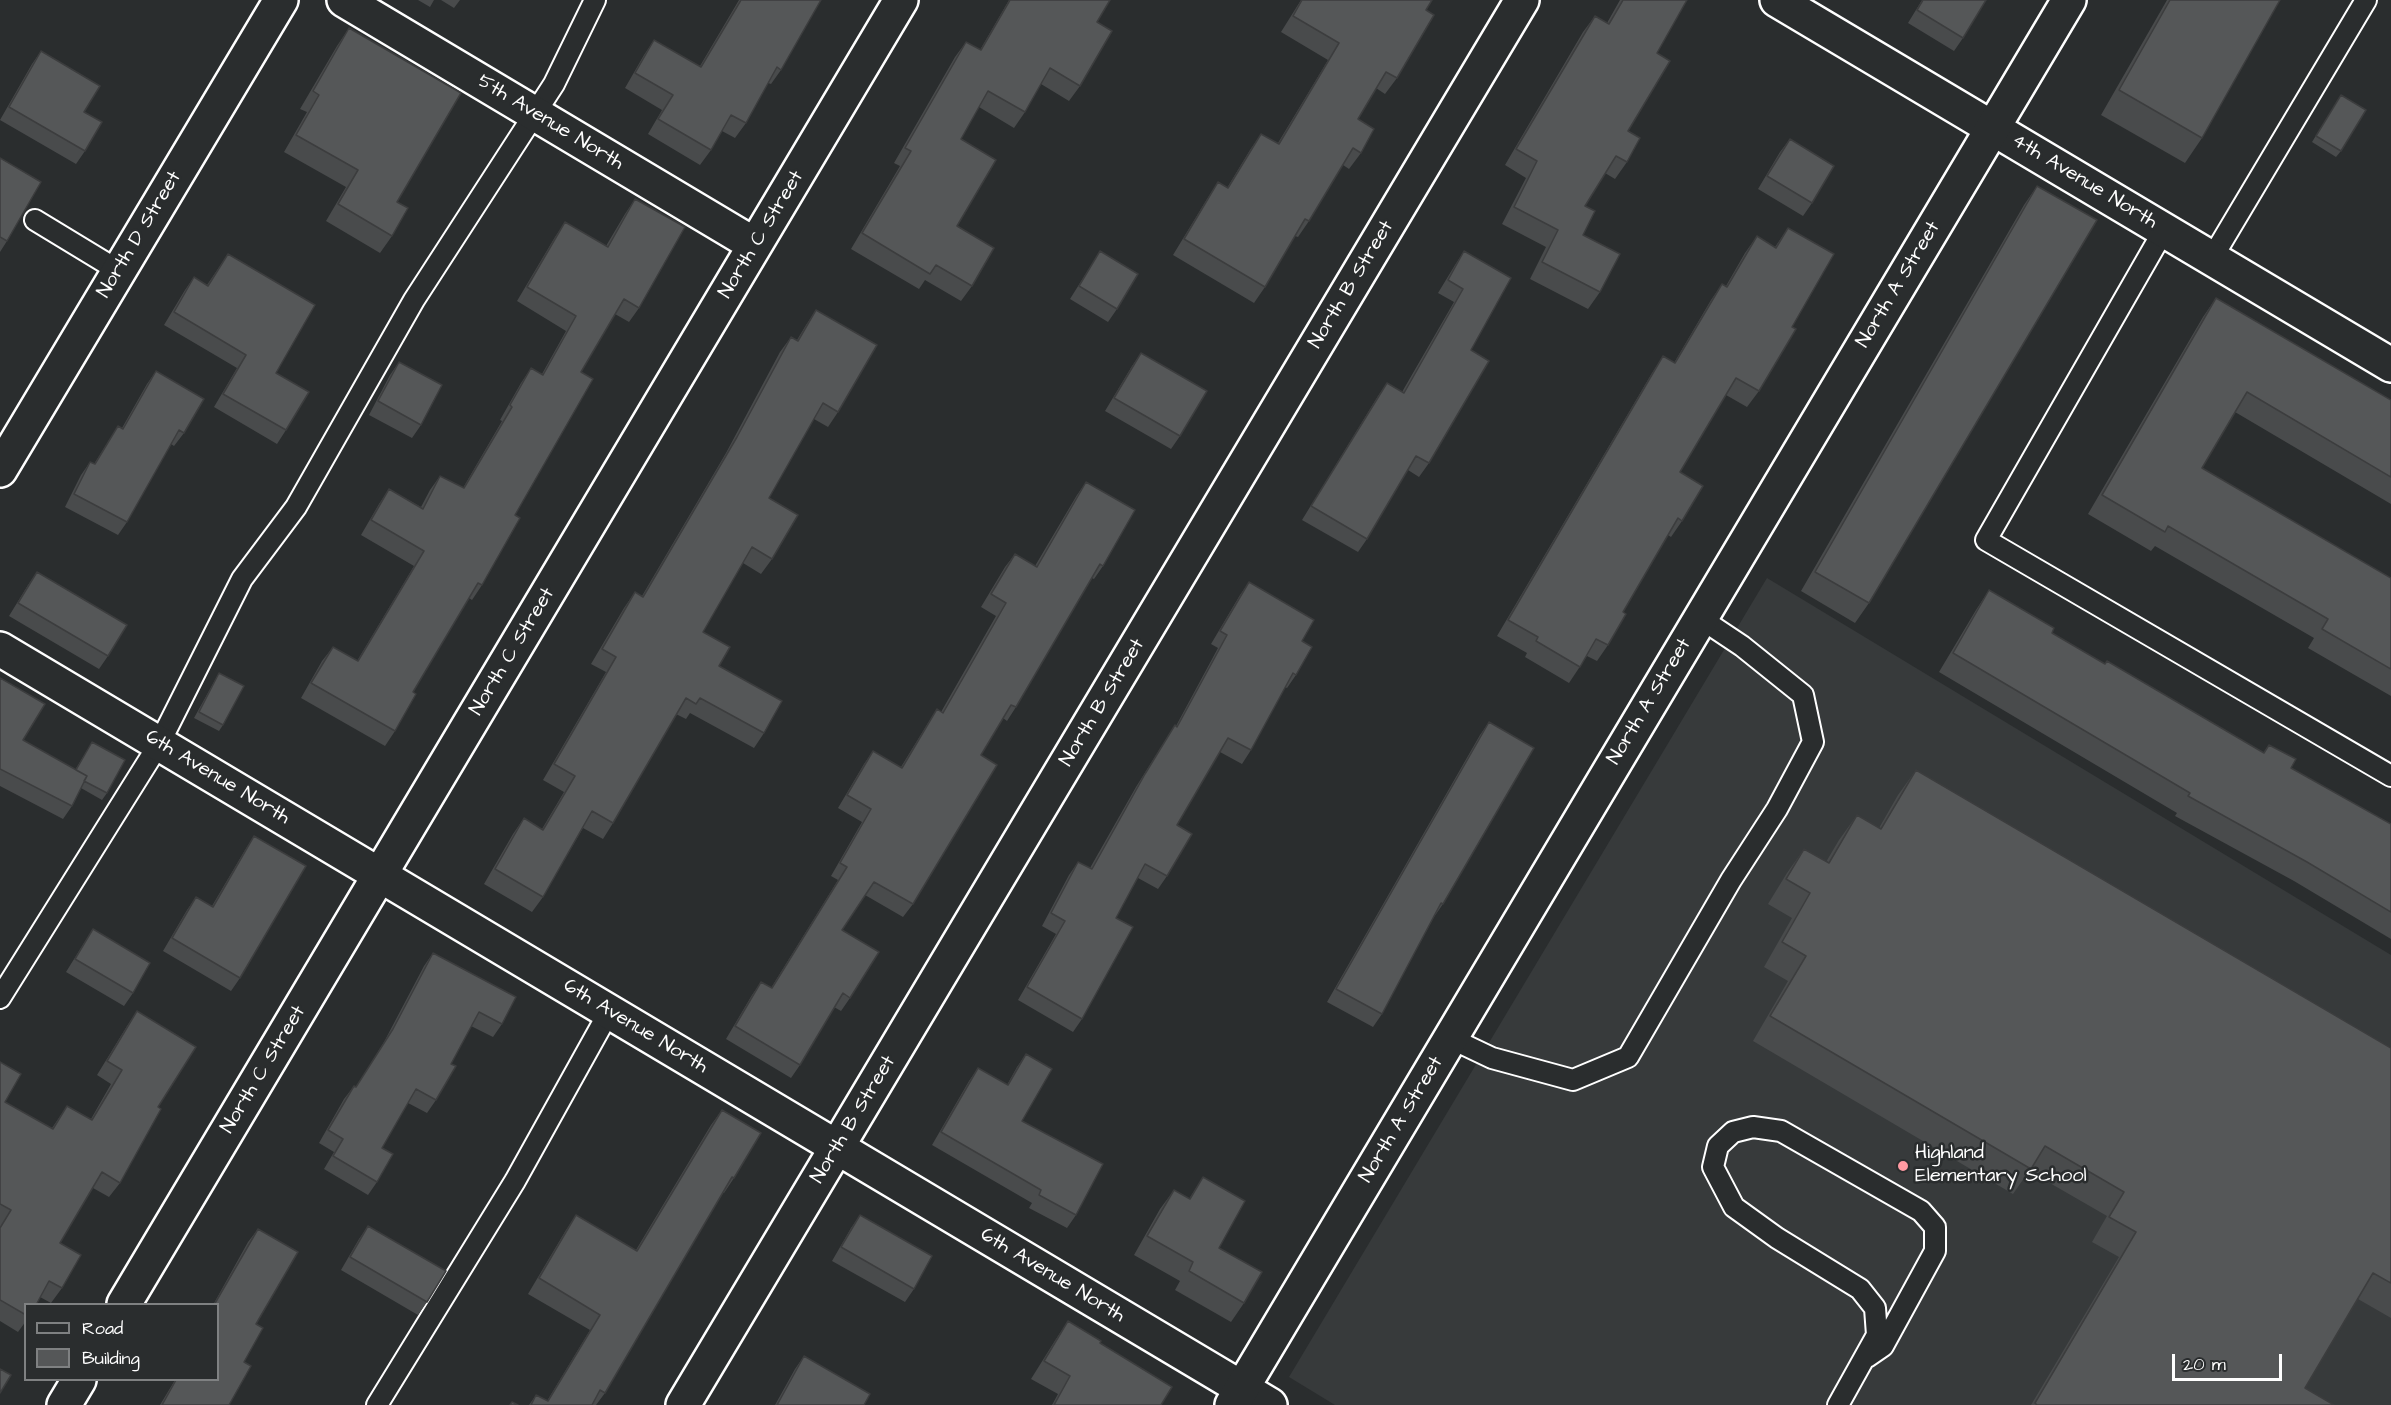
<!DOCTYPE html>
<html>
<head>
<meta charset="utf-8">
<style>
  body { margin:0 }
  #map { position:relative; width:2391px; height:1405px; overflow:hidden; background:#2a2d2e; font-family:"Architects Daughter",sans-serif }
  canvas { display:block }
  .legend { position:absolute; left:24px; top:1303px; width:195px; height:78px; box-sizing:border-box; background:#2a2d2e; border:2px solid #7f8182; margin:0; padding:8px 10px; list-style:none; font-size:18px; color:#fff }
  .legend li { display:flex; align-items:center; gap:12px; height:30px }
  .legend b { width:30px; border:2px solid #7f8182 }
  .scale { position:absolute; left:2172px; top:1354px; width:110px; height:27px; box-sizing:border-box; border:3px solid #fff; border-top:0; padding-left:8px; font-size:18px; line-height:21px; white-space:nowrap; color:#fff; -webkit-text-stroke:4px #2a2d2e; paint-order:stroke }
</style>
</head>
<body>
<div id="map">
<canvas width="2391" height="1405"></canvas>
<ul class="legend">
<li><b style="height:8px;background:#2a2d2e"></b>Road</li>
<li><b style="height:16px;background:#555758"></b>Building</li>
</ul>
<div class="scale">20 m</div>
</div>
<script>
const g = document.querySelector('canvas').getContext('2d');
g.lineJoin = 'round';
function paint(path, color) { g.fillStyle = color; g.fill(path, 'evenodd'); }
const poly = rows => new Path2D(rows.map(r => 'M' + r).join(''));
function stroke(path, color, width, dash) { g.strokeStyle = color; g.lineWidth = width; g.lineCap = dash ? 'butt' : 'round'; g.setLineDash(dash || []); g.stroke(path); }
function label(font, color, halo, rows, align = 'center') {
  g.font = font + ' "Architects Daughter",sans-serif'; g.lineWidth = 5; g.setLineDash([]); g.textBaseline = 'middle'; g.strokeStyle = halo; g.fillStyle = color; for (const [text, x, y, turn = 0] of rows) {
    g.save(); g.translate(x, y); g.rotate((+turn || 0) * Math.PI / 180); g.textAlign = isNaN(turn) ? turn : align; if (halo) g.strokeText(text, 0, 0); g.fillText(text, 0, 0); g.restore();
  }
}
paint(poly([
  [1767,578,2391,955,2391,1405,1335,1405,1289,1377]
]), '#373a3b');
const service = poly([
  [35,220,119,271],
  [2164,230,1986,540,2391,776],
  [2212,258,2366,0],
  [0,998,159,744,242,579,296,507,414,300,554,84,595,0],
  [1450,1038,1492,1058,1573,1080,1628,1057,1731,880,1777,809,1813,742,1803,695,1742,646,1700,618],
  [377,1405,515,1181,609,1012],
  [1838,1405,1877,1335,1875,1308,1860,1289,1777,1238,1734,1207,1713,1167,1718,1146,1733,1132,1753,1127,1781,1131,1921,1211,1935,1227,1935,1251,1883,1346,1867,1357]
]);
const minor = poly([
  [344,0,755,245],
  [1777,0,2391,365],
  [0,470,281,0],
  [0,649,1270,1405],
  [124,1304,901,0],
  [64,1405,79,1380],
  [683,1405,1522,0]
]);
const tertiary = poly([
  [1232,1405,2069,0]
]);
stroke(service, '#fff', 24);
stroke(minor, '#fff', 38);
stroke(tertiary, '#fff', 38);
stroke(service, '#2a2d2e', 20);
stroke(minor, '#2a2d2e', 33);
stroke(tertiary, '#2a2d2e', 33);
paint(poly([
  [418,0,434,0,430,7],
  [441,0,460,0,454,8],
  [739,0,821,0,781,70,771,84,768,83,746,123,735,138,722,131,711,150,700,165,648,134,662,110,625,88,644,55,654,40,700,66],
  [1009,0,1110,0,1097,22,1080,86,1069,101,1041,84,1025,112,1014,128,979,107,961,139,957,226,972,286,961,301,925,280,919,289,851,249,900,166,894,163,955,57,966,42,980,50],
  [1301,0,1432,0,1426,10,1397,78,1385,94,1376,88,1358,119,1361,153,1349,169,1343,165,1309,221,1298,237,1295,236,1265,287,1254,303,1173,255,1207,199,1218,182,1227,188,1250,150,1261,134,1278,143,1328,60,1281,32],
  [1620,0,1687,0,1657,53,1628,131,1627,162,1615,179,1605,173,1585,206,1583,235,1600,292,1588,309,1530,279,1546,247,1502,224,1526,178,1505,165,1583,32,1595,16,1607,23],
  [1922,0,1986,0,1963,38,1954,51,1908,23],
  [2167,0,2280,0,2202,138,2185,163,2101,115],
  [349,28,397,202,392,236,380,253,326,221,346,187,284,152,307,112,300,109,337,46],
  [41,51,84,112,85,151,76,164,0,120,32,64],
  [2341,95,2341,151,2336,157,2312,142],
  [1790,139,1812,203,1803,216,1758,189,1780,152],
  [0,158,7,241,0,252],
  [2037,186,1869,603,1855,623,1801,591,2024,205],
  [635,199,639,308,629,322,615,314,581,372,482,585,472,600,469,598,413,692,395,731,385,746,301,698,322,661,333,647,357,661,414,566,361,535,379,504,389,489,421,507,430,490,440,476,463,488,502,421,500,420,521,383,531,368,542,374,566,331,517,301,555,237,565,222,606,246,625,214],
  [1788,228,1792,327,1759,391,1747,407,1726,395,1680,472,1682,521,1671,537,1668,535,1623,612,1608,645,1597,661,1587,656,1569,683,1525,657,1527,653,1497,636,1652,373,1663,356,1674,363,1711,300,1722,284,1726,286,1745,253,1757,236,1775,247],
  [1100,251,1117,309,1108,322,1070,299],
  [1464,251,1471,350,1429,463,1419,477,1408,470,1367,539,1358,552,1302,520,1378,396,1387,383,1402,392,1454,302,1438,293,1455,265],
  [228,254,276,373,286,430,277,444,214,407,237,368,164,325,185,290,194,277,207,285],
  [2216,298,2391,400,2391,504,2235,412,2202,468,2391,578,2391,696,2308,648,2314,638,2155,546,2151,551,2088,514,2203,317],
  [816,310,838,412,828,427,814,419,769,498,772,559,761,574,743,563,703,632,719,666,764,733,754,748,690,713,686,719,676,714,613,823,603,839,583,828,543,897,532,912,484,884,513,834,524,818,542,829,564,792,543,780,606,672,591,664,624,608,635,592,642,596,726,453,780,352,791,337,797,340,806,325],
  [1141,353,1180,436,1171,449,1105,411,1132,366],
  [399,362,421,425,412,438,369,415,390,375],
  [156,371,184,433,174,446,171,444,127,522,118,535,65,507,81,475,90,462,94,464,118,426,122,428,147,384],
  [1086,482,1103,566,1094,579,1092,578,1016,707,1007,721,1003,718,981,755,913,904,903,917,865,895,842,930,850,998,841,1011,834,1007,800,1065,791,1078,726,1039,752,995,761,982,771,988,838,880,831,876,862,822,838,808,864,764,873,751,901,767,928,723,937,709,941,712,996,616,981,607,1005,567,1015,554,1035,566,1077,495],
  [37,572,108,656,99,669,9,616,28,585],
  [1249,582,1302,641,1296,675,1287,688,1285,687,1251,750,1242,764,1220,752,1177,825,1167,876,1158,889,1138,878,1116,918,1082,1019,1073,1032,1018,1000,1056,934,1042,926,1069,875,1078,862,1090,868,1136,787,1166,739,1175,725,1176,726,1218,648,1211,644,1240,595],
  [1989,590,2052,633,2104,664,2263,753,2269,745,2291,768,2391,824,2391,939,2294,881,2175,816,2177,813,1939,672,1976,610],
  [219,673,223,725,219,731,194,718,215,680],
  [0,678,23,740,75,770,92,742,107,793,102,800,81,788,72,806,63,819,0,786],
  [1489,722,1443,904,1434,917,1382,1014,1373,1027,1327,1002,1480,735],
  [1916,770,2391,1048,2391,1318,2358,1299,2305,1388,2334,1405,2031,1405,2119,1257,2092,1242,2107,1216,2029,1171,2013,1194,1753,1041,1788,981,1764,967,1792,918,1768,904,1787,873,1804,849,1826,862,1839,840,1857,815,1879,828,1898,795],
  [254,836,240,978,231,991,163,951,187,910,196,897,212,906,245,850],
  [93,929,133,993,124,1006,66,972,84,943],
  [433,953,502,1024,493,1037,471,1026,451,1064,436,1100,427,1113,408,1103,382,1148,377,1182,368,1195,324,1169,334,1152,319,1143,344,1099,354,1086,356,1087,384,1042,424,966],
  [137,1011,158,1107,120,1183,109,1197,93,1188,60,1243,62,1288,51,1303,40,1297,26,1305,26,1321,18,1332,0,1321,0,1062,5,1102,52,1128,67,1106,91,1119,111,1084,97,1075,127,1026],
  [1026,1054,1022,1121,1076,1215,1067,1228,1029,1208,1032,1203,932,1145,969,1081,978,1068,1007,1085,1017,1067],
  [722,1110,734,1178,724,1193,723,1193,605,1393,596,1405,529,1405,536,1395,547,1401,590,1330,528,1294,566,1230,576,1215,636,1250,711,1125],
  [1203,1177,1219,1248,1244,1303,1231,1322,1175,1290,1180,1281,1134,1255,1160,1209,1174,1190,1189,1199],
  [860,1215,914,1289,905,1302,832,1261,851,1228],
  [368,1226,427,1302,418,1315,341,1270,359,1239],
  [258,1229,256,1324,229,1405,160,1405,175,1380,218,1380,218,1305,213,1305,248,1242],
  [1068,1321,1100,1343,1161,1405,1052,1405,1058,1394,1031,1379,1056,1339],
  [804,1356,864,1405,775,1405,795,1369]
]), '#494b4c');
const building = poly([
  [741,0,821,0,781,70,777,67,746,123,731,115,711,150,658,119,673,95,635,73,654,40,701,67,741,0],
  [1010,0,1110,0,1097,22,1112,31,1080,86,1050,68,1025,112,988,91,961,139,996,160,957,226,994,248,972,286,936,265,930,274,862,233,911,151,905,148,966,42,981,50,1010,0],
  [1302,0,1432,0,1426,10,1434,15,1397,78,1386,72,1358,119,1374,129,1361,153,1353,148,1309,221,1305,219,1265,287,1184,239,1218,182,1228,188,1261,134,1279,144,1339,43,1293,16,1302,0],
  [1623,0,1687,0,1657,53,1670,61,1628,131,1640,138,1627,162,1616,156,1585,206,1595,211,1583,235,1620,254,1600,292,1542,262,1558,230,1514,207,1537,161,1516,149,1595,16,1609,24,1623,0],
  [1923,0,1986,0,1963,38,1917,10,1923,0],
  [2170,0,2280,0,2202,138,2119,90,2170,0],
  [349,28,461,93,397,202,408,208,392,236,338,204,358,170,296,135,319,95,313,91,349,28],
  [41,51,100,86,84,112,102,122,85,151,9,107,41,51],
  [2341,95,2366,110,2341,151,2316,136,2341,95],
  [1790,139,1834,166,1812,203,1767,176,1790,139],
  [0,158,41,182,7,241,0,237,0,158],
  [2037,186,2097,220,1869,603,1815,572,2037,186],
  [635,199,685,227,639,308,624,299,581,372,593,379,515,515,520,518,482,585,478,583,413,692,416,694,395,731,311,683,333,647,358,661,424,551,371,520,389,489,423,509,440,476,464,488,512,407,510,405,531,368,543,375,576,316,527,287,565,222,608,247,635,199],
  [1788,228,1834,254,1792,327,1796,329,1759,391,1736,378,1680,472,1703,486,1682,521,1678,518,1623,612,1626,614,1608,645,1596,639,1580,667,1536,641,1538,637,1508,620,1663,356,1675,363,1722,284,1727,287,1757,236,1776,248,1788,228],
  [1100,251,1138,274,1117,309,1079,286,1100,251],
  [1464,251,1511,278,1471,350,1489,361,1429,463,1416,456,1367,539,1311,506,1387,383,1404,393,1463,289,1448,280,1464,251],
  [228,254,315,305,276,373,309,392,286,430,223,394,246,355,174,312,194,277,208,286,228,254],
  [2216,298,2391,400,2391,477,2247,392,2202,468,2391,578,2391,669,2322,629,2328,619,2168,526,2165,532,2102,495,2216,298],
  [816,310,877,345,838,412,823,403,769,498,798,515,772,559,752,547,703,632,730,647,719,666,782,701,764,733,700,698,696,704,686,698,613,823,592,811,543,897,495,869,524,818,543,830,575,776,554,764,616,657,602,649,635,592,643,597,737,437,791,337,798,341,816,310],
  [1141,353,1207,391,1180,436,1114,398,1141,353],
  [399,362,442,385,421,425,378,401,399,362],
  [156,371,204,399,184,433,179,430,127,522,74,494,90,462,95,464,118,426,123,429,156,371],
  [1086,482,1135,510,1103,566,1100,564,1016,707,1011,705,981,755,997,765,913,904,874,882,842,930,879,952,850,998,843,993,800,1065,735,1026,761,982,772,988,847,867,840,863,871,809,847,795,873,751,902,768,937,709,943,713,1006,603,991,594,1015,554,1037,567,1086,482],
  [37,572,127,625,108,656,18,603,37,572],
  [1249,582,1314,620,1302,641,1312,647,1296,675,1293,673,1251,750,1228,738,1177,825,1192,834,1167,876,1145,864,1116,918,1133,927,1082,1019,1027,987,1065,921,1051,913,1078,862,1092,869,1145,774,1175,725,1177,727,1227,635,1220,631,1249,582],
  [1989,590,2054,628,2052,633,2105,664,2107,661,2264,753,2269,745,2296,759,2291,768,2391,824,2391,912,2307,862,2188,796,2190,793,1953,653,1989,590],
  [219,673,244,686,223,725,199,712,219,673],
  [0,678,45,704,23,740,87,776,72,806,0,769,0,678],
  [1489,722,1534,748,1443,904,1441,903,1382,1014,1336,989,1489,722],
  [92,742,125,760,107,793,84,781,87,776,76,770,92,742],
  [1916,770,2391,1048,2391,1283,2373,1273,2305,1388,2334,1405,2037,1405,2035,1403,2136,1232,2109,1217,2124,1192,2045,1146,2031,1169,1770,1016,1806,956,1782,942,1810,893,1786,879,1804,849,1829,863,1857,815,1881,829,1916,770],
  [254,836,306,866,240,978,172,938,196,897,213,907,254,836],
  [93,929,150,963,133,993,75,959,93,929],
  [433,953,516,997,502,1024,479,1012,451,1064,456,1066,436,1100,416,1089,382,1148,393,1154,377,1182,333,1156,343,1139,328,1130,354,1086,356,1087,393,1029,433,953],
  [137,1011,196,1047,158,1107,161,1109,120,1183,102,1172,60,1243,81,1255,62,1288,49,1281,36,1305,26,1305,26,1315,0,1300,0,1228,11,1210,0,1204,0,1062,21,1074,5,1102,53,1129,67,1106,92,1120,122,1070,107,1061,137,1011],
  [1026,1054,1052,1069,1022,1121,1103,1164,1076,1215,1039,1195,1041,1190,941,1132,978,1068,1008,1085,1026,1054],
  [722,1110,761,1133,734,1178,732,1177,605,1393,600,1390,592,1405,531,1405,536,1395,548,1401,600,1315,539,1278,576,1215,637,1251,722,1110],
  [1203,1177,1245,1201,1219,1248,1262,1272,1244,1303,1189,1271,1193,1262,1147,1236,1174,1190,1190,1199,1203,1177],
  [860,1215,932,1256,914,1289,841,1247,860,1215],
  [368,1226,446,1271,427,1302,350,1257,368,1226],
  [258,1229,298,1252,256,1324,263,1328,244,1362,251,1366,229,1405,162,1405,176,1380,218,1380,218,1305,214,1305,258,1229],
  [1068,1321,1101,1341,1100,1343,1172,1387,1161,1405,1054,1405,1070,1376,1044,1361,1068,1321],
  [804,1356,870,1394,864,1405,777,1405,804,1356],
  [0,1369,11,1375,0,1393,0,1369],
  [512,1402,518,1405,510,1405,512,1402]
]);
paint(building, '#555758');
stroke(building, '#3c3d3e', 1.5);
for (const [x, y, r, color] of [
  [1903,1166,6,"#ff9aa2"]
]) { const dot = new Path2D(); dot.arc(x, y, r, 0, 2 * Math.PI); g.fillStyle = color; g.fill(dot); stroke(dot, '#2a2d2e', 2); }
label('20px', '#fff', '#2a2d2e', [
  ["5th Avenue North",550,123,31],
  ["4th Avenue North",2084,182,31],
  ["North D Street",140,235,-59],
  ["North C Street",762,235,-59],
  ["North B Street",1352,285,-59],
  ["North A Street",1899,285,-59],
  ["North C Street",513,652,-59],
  ["North A Street",1650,702,-59],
  ["North B Street",1103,703,-59],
  ["6th Avenue North",217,778,31],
  ["6th Avenue North",635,1027,31],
  ["North C Street",264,1070,-59],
  ["North B Street",854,1120,-59],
  ["North A Street",1402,1120,-59],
  ["6th Avenue North",1052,1276,31]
]);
label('20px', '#fff', '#2a2d2e', [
  ["Highland",1915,1154],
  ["Elementary School",1915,1177]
], 'left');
</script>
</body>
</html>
